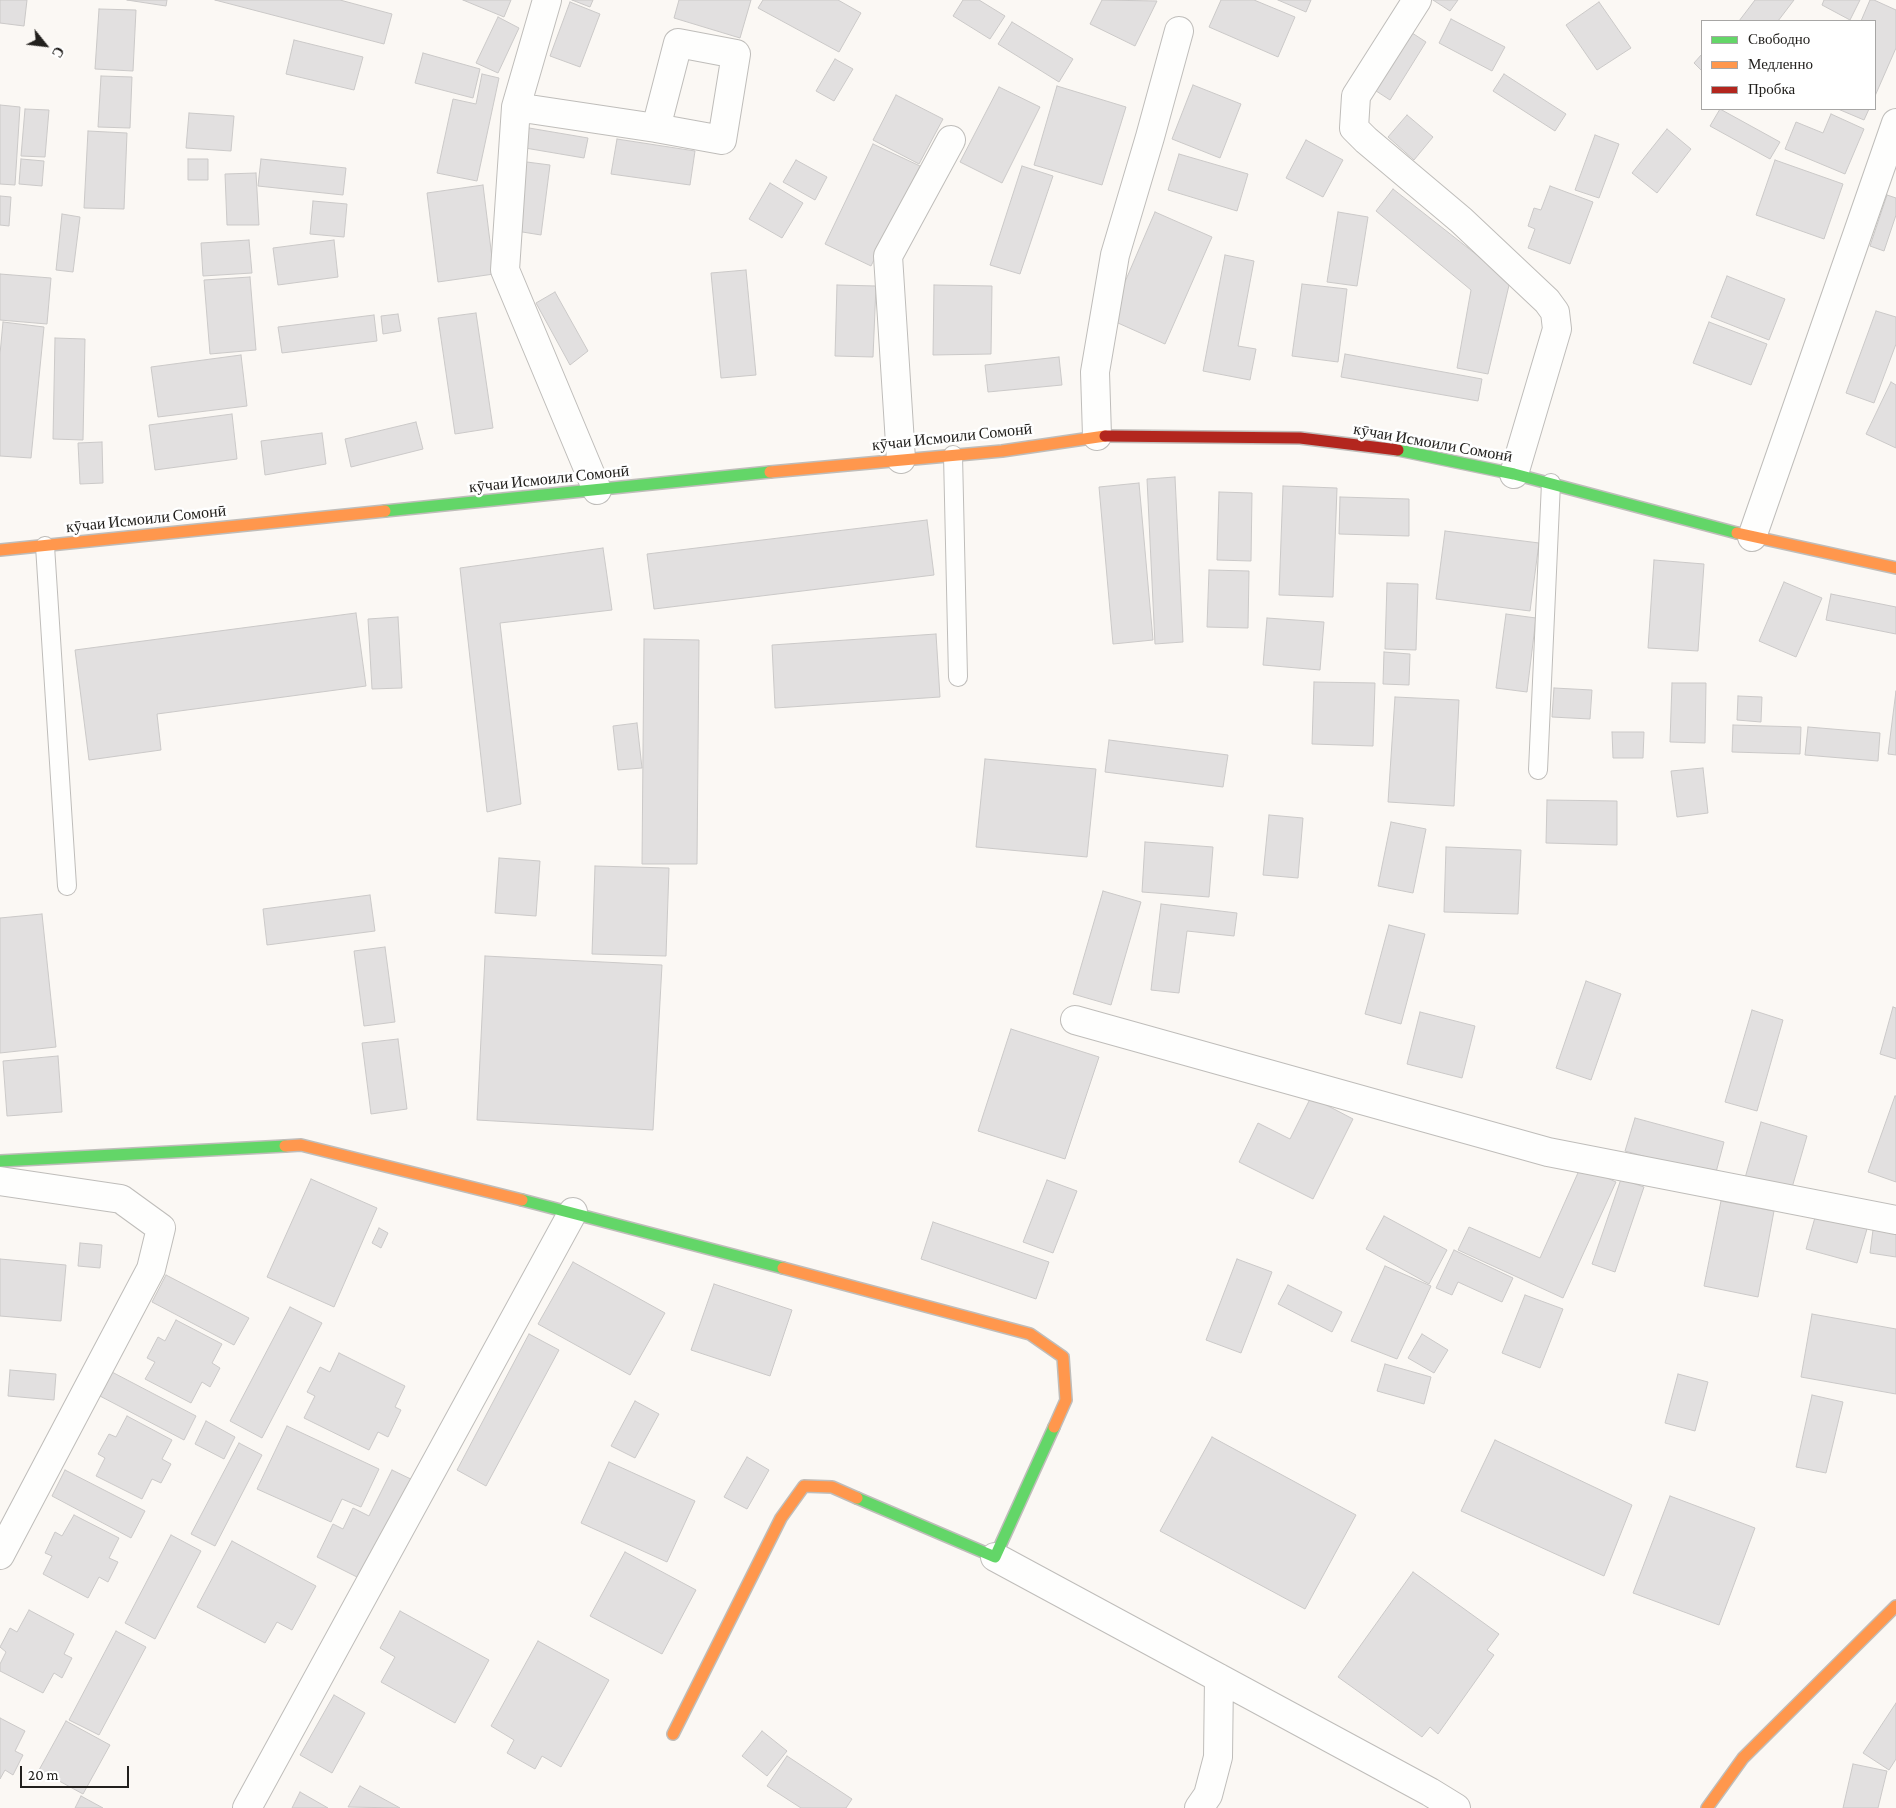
<!DOCTYPE html>
<html>
<head>
<meta charset="utf-8">
<style>
  body { margin:0 }
  #map { position:relative; width:1896px; height:1808px; overflow:hidden; background:#fbf8f4; font-family:"Crimson Pro",serif }
  canvas { display:block }
  .legend { position:absolute; left:1701px; top:20px; width:175px; height:90px; box-sizing:border-box; background:#fff; border:1px solid #a7a6a5; margin:0; padding:6px 9px; list-style:none; font-size:15px; color:#22201d }
  .legend li { display:flex; align-items:center; gap:10px; height:25px }
  .legend b { width:25px; border:1px solid #a7a6a5 }
  .north { position:absolute; left:20px; top:20px; width:50px; height:50px; -webkit-text-stroke:4px #fff; paint-order:stroke; rotate:119deg; font-size:14px; font-weight:700; line-height:20px; text-align:center; color:#22201d }
  .north::after { content:''; display:block; margin:auto; width:18px; height:22px; background:#22201d; clip-path:polygon(50% 0,100% 100%,50% 72%,0 100%) }
  .scale { position:absolute; left:20px; top:1766px; width:109px; height:22px; box-sizing:border-box; border:2px solid #22201d; border-top:0; padding-left:6px; font-size:15px; line-height:18px; white-space:nowrap; color:#22201d; -webkit-text-stroke:4px #fff; paint-order:stroke }
</style>
</head>
<body>
<div id="map">
<canvas width="1896" height="1808"></canvas>
<ul class="legend">
<li><b style="height:6px;background:#63d668"></b>Свободно</li>
<li><b style="height:6px;background:#ff974d"></b>Медленно</li>
<li><b style="height:6px;background:#b3261e"></b>Пробка</li>
</ul>
<div class="north">С</div>
<div class="scale">20 m</div>
</div>
<script>
const g = document.querySelector('canvas').getContext('2d');
g.lineJoin = 'round';
function paint(path, color) { g.fillStyle = color; g.fill(path, 'evenodd'); }
const poly = rows => new Path2D(rows.map(r => 'M' + r).join(''));
function stroke(path, color, width, dash) { g.strokeStyle = color; g.lineWidth = width; g.lineCap = dash ? 'butt' : 'round'; g.setLineDash(dash || []); g.stroke(path); }
function label(font, color, halo, rows, align = 'center') {
  g.font = font + ' "Crimson Pro",serif'; g.lineWidth = 5; g.setLineDash([]); g.textBaseline = 'middle'; g.strokeStyle = halo; g.fillStyle = color; for (const [text, x, y, turn = 0] of rows) {
    g.save(); g.translate(x, y); g.rotate((+turn || 0) * Math.PI / 180); g.textAlign = isNaN(turn) ? turn : align; if (halo) g.strokeText(text, 0, 0); g.fillText(text, 0, 0); g.restore();
  }
}
const building = poly([
  [0,0,27,0,24,26,0,23,0,0],
  [127,0,167,0,166,6,127,0],
  [215,0,340,0,392,14,384,44,215,0],
  [463,0,511,0,504,17,463,0],
  [572,0,593,0,590,7,572,0],
  [679,0,751,0,740,38,674,18,679,0],
  [763,0,838,0,861,13,839,52,758,8,763,0],
  [963,0,979,0,1005,16,990,39,953,16,963,0],
  [1102,0,1157,1,1135,46,1090,24,1102,0],
  [1221,0,1254,0,1295,17,1278,57,1209,27,1221,0],
  [1278,0,1311,0,1306,12,1278,0],
  [1433,0,1458,0,1450,11,1433,0],
  [1755,0,1794,0,1778,21,1739,21,1755,0],
  [1824,0,1860,0,1850,20,1822,5,1824,0],
  [1870,0,1874,0,1896,10,1896,48,1875,96,1875,21,1861,21,1870,0],
  [570,2,600,14,580,67,550,56,570,2],
  [1599,2,1631,48,1597,70,1566,25,1599,2],
  [99,9,136,10,133,71,95,69,99,9],
  [498,17,519,28,498,73,476,63,498,17],
  [1451,19,1505,47,1492,71,1439,43,1451,19],
  [1012,22,1073,59,1059,82,998,44,1012,22],
  [1406,29,1426,42,1390,100,1370,87,1406,29],
  [294,40,363,57,354,90,286,74,294,40],
  [423,53,480,69,473,98,415,83,423,53],
  [1702,54,1702,71,1694,63,1702,54],
  [835,59,853,69,834,101,816,91,835,59],
  [482,74,499,78,477,181,437,173,453,99,476,104,482,74],
  [1504,74,1566,114,1555,131,1493,91,1504,74],
  [101,76,132,77,130,128,98,127,101,76],
  [1193,85,1241,104,1220,158,1172,139,1193,85],
  [1057,86,1126,107,1102,185,1034,165,1057,86],
  [999,87,1040,107,1002,183,960,162,999,87],
  [896,95,943,119,919,164,873,140,896,95],
  [0,105,20,107,15,185,0,184,0,105],
  [25,109,49,110,45,157,21,156,25,109],
  [1720,109,1780,142,1770,159,1710,126,1720,109],
  [1838,109,1869,109,1864,120,1838,109],
  [189,113,234,116,231,151,186,148,189,113],
  [1831,114,1864,129,1845,174,1785,149,1796,122,1823,133,1831,114],
  [1407,115,1433,137,1414,160,1388,137,1407,115],
  [529,128,588,138,584,158,525,148,529,128],
  [1667,129,1691,149,1657,193,1632,173,1667,129],
  [88,131,127,133,124,209,84,208,88,131],
  [1595,135,1619,144,1599,198,1575,190,1595,135],
  [617,139,695,151,690,185,611,174,617,139],
  [1306,140,1343,160,1323,197,1286,178,1306,140],
  [873,144,920,166,871,266,825,244,873,144],
  [1179,154,1248,174,1237,211,1168,190,1179,154],
  [21,159,44,161,42,186,19,184,21,159],
  [188,159,208,159,208,180,188,180,188,159],
  [261,159,346,168,343,195,258,186,261,159],
  [796,160,827,177,815,200,783,182,796,160],
  [1775,160,1843,184,1824,239,1756,215,1775,160],
  [519,161,550,165,541,235,510,230,519,161],
  [1022,166,1053,176,1020,274,990,265,1022,166],
  [256,173,259,225,227,225,225,174,256,173],
  [770,183,803,203,782,238,749,219,770,183],
  [483,185,494,274,438,282,427,193,483,185],
  [1550,186,1593,202,1570,264,1528,248,1535,229,1528,226,1534,208,1541,210,1550,186],
  [1393,189,1510,281,1488,374,1457,368,1471,290,1376,211,1393,189],
  [1887,195,1896,198,1896,215,1884,251,1870,246,1887,195],
  [0,196,11,197,9,226,0,225,0,196],
  [313,201,347,204,344,237,310,234,313,201],
  [1155,212,1212,237,1165,344,1109,319,1155,212],
  [1338,212,1368,217,1357,286,1327,282,1338,212],
  [62,214,80,217,73,272,56,270,62,214],
  [249,240,252,273,203,276,201,243,249,240],
  [334,240,338,277,278,285,273,248,334,240],
  [1225,255,1254,261,1238,346,1256,349,1250,380,1203,371,1225,255],
  [746,270,756,375,721,378,711,273,746,270],
  [0,274,51,278,47,324,0,320,0,274],
  [1727,276,1785,299,1769,340,1711,317,1727,276],
  [250,277,256,350,210,354,204,280,250,277],
  [1302,284,1347,289,1338,362,1292,356,1302,284],
  [837,285,876,286,873,357,835,356,837,285],
  [934,285,992,286,991,354,933,355,934,285],
  [555,292,588,351,570,365,536,303,555,292],
  [1876,311,1896,317,1896,344,1874,403,1846,393,1876,311],
  [476,313,493,428,455,434,438,318,476,313],
  [398,314,401,331,383,334,381,316,398,314],
  [374,315,377,341,282,353,278,327,374,315],
  [3,322,44,327,31,458,0,456,0,354,3,322],
  [1709,322,1767,344,1751,385,1693,363,1709,322],
  [55,338,85,339,83,440,53,439,55,338],
  [1345,354,1482,379,1478,401,1341,377,1345,354],
  [241,355,247,406,158,417,151,367,241,355],
  [1059,357,1062,385,988,392,985,365,1059,357],
  [1891,382,1896,385,1896,448,1866,434,1891,382],
  [232,414,237,459,155,470,149,425,232,414],
  [416,422,423,449,351,467,345,439,416,422],
  [322,433,326,464,265,475,261,441,322,433],
  [102,442,103,483,80,484,78,443,102,442],
  [1175,477,1183,642,1155,644,1147,479,1175,477],
  [1139,483,1153,640,1113,644,1099,487,1139,483],
  [1283,486,1337,488,1333,597,1279,595,1283,486],
  [1219,492,1252,493,1251,561,1217,560,1219,492],
  [1340,497,1409,499,1409,536,1339,534,1340,497],
  [927,520,934,575,654,609,647,554,927,520],
  [1445,531,1539,543,1530,611,1436,599,1445,531],
  [603,548,612,610,500,623,521,804,487,812,460,568,603,548],
  [1654,560,1704,564,1698,651,1648,648,1654,560],
  [1209,570,1249,571,1248,628,1207,627,1209,570],
  [1784,582,1822,598,1796,657,1759,641,1784,582],
  [1387,583,1418,584,1416,650,1385,649,1387,583],
  [1831,594,1896,607,1896,634,1826,620,1831,594],
  [356,613,366,686,157,714,161,750,89,760,75,650,356,613],
  [1506,614,1536,618,1527,692,1496,688,1506,614],
  [398,617,402,688,372,689,368,619,398,617],
  [1267,618,1324,622,1320,670,1263,665,1267,618],
  [936,634,940,697,775,708,772,645,936,634],
  [644,639,699,640,697,864,642,864,644,639],
  [1384,652,1410,654,1409,685,1383,684,1384,652],
  [1314,682,1375,683,1373,746,1312,744,1314,682],
  [1672,683,1706,683,1705,743,1670,742,1672,683],
  [1554,688,1592,690,1590,719,1552,717,1554,688],
  [1896,691,1896,755,1888,754,1896,691],
  [1738,696,1762,697,1761,722,1737,720,1738,696],
  [1395,697,1459,700,1454,806,1388,802,1395,697],
  [637,723,642,768,618,770,613,726,637,723],
  [1733,725,1801,727,1800,754,1732,752,1733,725],
  [1808,727,1880,733,1878,761,1805,755,1808,727],
  [1612,732,1644,732,1643,758,1613,758,1612,732],
  [1109,740,1228,755,1223,787,1105,772,1109,740],
  [985,759,1096,769,1087,857,976,847,985,759],
  [1703,768,1708,813,1677,817,1671,771,1703,768],
  [1547,800,1617,801,1617,845,1546,843,1547,800],
  [1269,815,1303,818,1298,878,1263,875,1269,815],
  [1391,822,1426,829,1413,893,1378,886,1391,822],
  [1145,842,1213,847,1209,897,1142,892,1145,842],
  [1446,847,1521,850,1518,914,1444,912,1446,847],
  [499,858,540,861,536,916,495,913,499,858],
  [595,866,669,868,666,956,592,954,595,866],
  [1103,891,1141,902,1111,1005,1073,994,1103,891],
  [370,895,375,931,267,945,263,909,370,895],
  [1161,904,1237,913,1234,936,1187,931,1179,993,1151,990,1161,904],
  [42,914,56,1047,0,1053,0,918,42,914],
  [1389,925,1425,934,1401,1024,1365,1014,1389,925],
  [385,947,395,1022,364,1026,354,951,385,947],
  [485,956,662,965,653,1130,477,1120,485,956],
  [1586,981,1621,994,1591,1080,1556,1068,1586,981],
  [1893,1007,1896,1008,1896,1059,1880,1054,1893,1007],
  [1752,1010,1783,1020,1757,1111,1725,1102,1752,1010],
  [1420,1012,1475,1026,1462,1078,1407,1064,1420,1012],
  [1011,1029,1099,1057,1065,1159,978,1131,1011,1029],
  [398,1039,407,1109,371,1114,362,1043,398,1039],
  [58,1056,62,1112,7,1116,3,1061,58,1056],
  [1895,1096,1896,1096,1896,1182,1868,1172,1895,1096],
  [1311,1097,1353,1119,1313,1199,1239,1162,1258,1123,1290,1139,1311,1097],
  [1635,1118,1724,1142,1715,1176,1625,1151,1635,1118],
  [1761,1122,1807,1136,1791,1191,1745,1178,1761,1122],
  [1581,1166,1616,1182,1563,1298,1458,1250,1469,1227,1540,1258,1581,1166],
  [311,1179,377,1208,334,1307,267,1277,311,1179],
  [1621,1179,1644,1187,1615,1272,1592,1264,1621,1179],
  [1047,1180,1077,1191,1053,1253,1023,1242,1047,1180],
  [1721,1201,1774,1211,1758,1297,1704,1286,1721,1201],
  [1816,1214,1867,1229,1857,1263,1806,1249,1816,1214],
  [1384,1216,1447,1250,1429,1284,1366,1249,1384,1216],
  [933,1222,1049,1262,1036,1299,921,1259,933,1222],
  [379,1228,388,1233,381,1248,372,1243,379,1228],
  [1873,1230,1896,1233,1896,1257,1870,1253,1873,1230],
  [80,1243,102,1245,100,1268,78,1266,80,1243],
  [1454,1250,1513,1278,1502,1302,1458,1282,1452,1295,1436,1288,1454,1250],
  [0,1259,66,1265,61,1321,0,1316,0,1259],
  [1237,1259,1272,1272,1241,1353,1206,1340,1237,1259],
  [573,1262,665,1313,630,1375,538,1324,573,1262],
  [1385,1266,1431,1286,1397,1359,1351,1341,1385,1266],
  [166,1275,249,1318,234,1345,152,1302,166,1275],
  [714,1284,792,1310,770,1376,691,1350,714,1284],
  [1288,1285,1342,1312,1332,1332,1278,1304,1288,1285],
  [1525,1295,1563,1309,1540,1368,1502,1353,1525,1295],
  [290,1307,322,1323,262,1438,230,1421,290,1307],
  [1812,1314,1896,1329,1896,1394,1801,1377,1812,1314],
  [176,1320,222,1344,212,1363,220,1368,210,1387,202,1382,191,1403,145,1379,155,1362,147,1358,158,1337,165,1341,176,1320],
  [529,1334,559,1350,486,1486,457,1470,529,1334],
  [1422,1334,1448,1350,1434,1373,1408,1358,1422,1334],
  [339,1353,405,1386,395,1407,401,1410,388,1437,378,1432,369,1450,304,1418,315,1396,307,1392,320,1367,330,1372,339,1353],
  [1385,1364,1431,1377,1424,1404,1377,1391,1385,1364],
  [10,1370,56,1374,54,1400,8,1396,10,1370],
  [110,1371,196,1416,184,1440,98,1395,110,1371],
  [1678,1374,1708,1382,1695,1431,1665,1423,1678,1374],
  [1812,1395,1843,1402,1826,1473,1796,1467,1812,1395],
  [635,1401,659,1414,635,1458,611,1446,635,1401],
  [127,1416,172,1440,162,1459,171,1464,161,1483,152,1479,142,1499,96,1476,105,1458,98,1454,109,1434,116,1437,127,1416],
  [206,1421,235,1437,224,1459,195,1444,206,1421],
  [287,1426,379,1469,361,1507,342,1499,331,1522,257,1489,287,1426],
  [1212,1437,1356,1515,1305,1609,1160,1531,1212,1437],
  [1495,1440,1632,1505,1604,1576,1461,1511,1495,1440],
  [239,1443,262,1455,215,1546,191,1534,239,1443],
  [747,1457,769,1470,747,1509,724,1497,747,1457],
  [609,1462,695,1501,667,1562,581,1523,609,1462],
  [65,1470,145,1511,131,1538,52,1496,65,1470],
  [392,1470,417,1482,367,1582,317,1557,333,1524,343,1529,353,1508,369,1516,392,1470],
  [1670,1496,1755,1528,1719,1625,1633,1593,1670,1496],
  [74,1515,119,1538,109,1558,118,1562,108,1582,99,1577,88,1598,43,1574,52,1556,45,1553,55,1532,62,1536,74,1515],
  [171,1535,201,1551,155,1639,125,1623,171,1535],
  [232,1541,316,1586,292,1630,277,1622,265,1643,197,1607,232,1541],
  [625,1552,696,1590,662,1654,590,1616,625,1552],
  [1413,1572,1499,1634,1487,1650,1494,1655,1438,1734,1430,1727,1422,1737,1338,1677,1413,1572],
  [29,1610,74,1634,64,1654,72,1658,62,1678,54,1673,43,1693,0,1671,0,1664,6,1652,0,1647,10,1628,17,1632,29,1610],
  [400,1611,489,1660,455,1723,381,1682,395,1657,380,1648,400,1611],
  [116,1631,146,1647,99,1735,69,1720,116,1631],
  [538,1641,609,1680,561,1767,542,1756,535,1769,507,1753,514,1740,491,1726,538,1641],
  [334,1695,365,1713,332,1773,300,1755,334,1695],
  [1896,1703,1896,1759,1889,1770,1863,1753,1896,1703],
  [0,1718,25,1731,15,1751,23,1755,13,1775,5,1770,0,1779,0,1718],
  [66,1721,110,1745,83,1794,39,1770,66,1721],
  [762,1731,787,1751,767,1776,742,1756,762,1731],
  [787,1756,852,1799,846,1808,801,1808,767,1786,787,1756],
  [1853,1764,1887,1771,1878,1808,1843,1808,1853,1764],
  [360,1786,400,1808,348,1807,360,1786],
  [300,1792,328,1808,292,1808,300,1792],
  [81,1796,103,1808,75,1808,81,1796]
]);
paint(building, '#e2e0e0');
stroke(building, '#cbc9c8', 1);
const lane = poly([
  [953,455,958,677],
  [45,546,67,886],
  [1538,770,1551,483]
]);
const street = poly([
  [547,0,516,107,505,270,597,490],
  [1417,0,1356,96,1354,128,1366,140,1461,220,1547,301,1555,312,1557,329,1514,474],
  [516,107,656,128,722,140,736,54,678,43,656,128],
  [1097,436,1095,372,1115,255,1150,137,1179,31],
  [901,459,888,256,951,140],
  [1752,537,1896,123],
  [1075,1020,1548,1152,1896,1220],
  [0,1181,121,1199,161,1228,151,1269,0,1555],
  [995,1557,1430,1792,1456,1808],
  [247,1808,573,1212],
  [1199,1808,1208,1795,1218,1757,1219,1678]
]);
const fast = poly([
  [1398,450,1514,474,1737,533],
  [385,511,770,472],
  [0,1161,285,1146],
  [522,1200,783,1268],
  [857,1498,995,1557,1054,1427]
]);
const slow = poly([
  [770,472,1002,451,1105,436],
  [1737,533,1896,568],
  [0,550,385,511],
  [285,1146,301,1145,522,1200],
  [783,1268,1030,1334,1063,1357,1066,1400,1054,1427],
  [673,1734,781,1518,804,1486,832,1487,857,1498],
  [1707,1808,1743,1758,1896,1606]
]);
const jam = poly([
  [1105,436,1300,438,1398,450]
]);
stroke(lane, '#bfbdba', 20);
stroke(street, '#bfbdba', 30);
stroke(fast, '#bfbdba', 14);
stroke(slow, '#bfbdba', 14);
stroke(jam, '#bfbdba', 14);
stroke(lane, '#fefefd', 18);
stroke(street, '#fefefd', 28);
stroke(fast, '#63d668', 11);
stroke(slow, '#ff974d', 11);
stroke(jam, '#b3261e', 11);
label('16px', '#22201d', '#fff', [
  ["кӯчаи Исмоили Сомонӣ",952,437,-6],
  ["кӯчаи Исмоили Сомонӣ",1433,443,10],
  ["кӯчаи Исмоили Сомонӣ",549,479,-6],
  ["кӯчаи Исмоили Сомонӣ",146,519,-6]
]);
</script>
</body>
</html>
